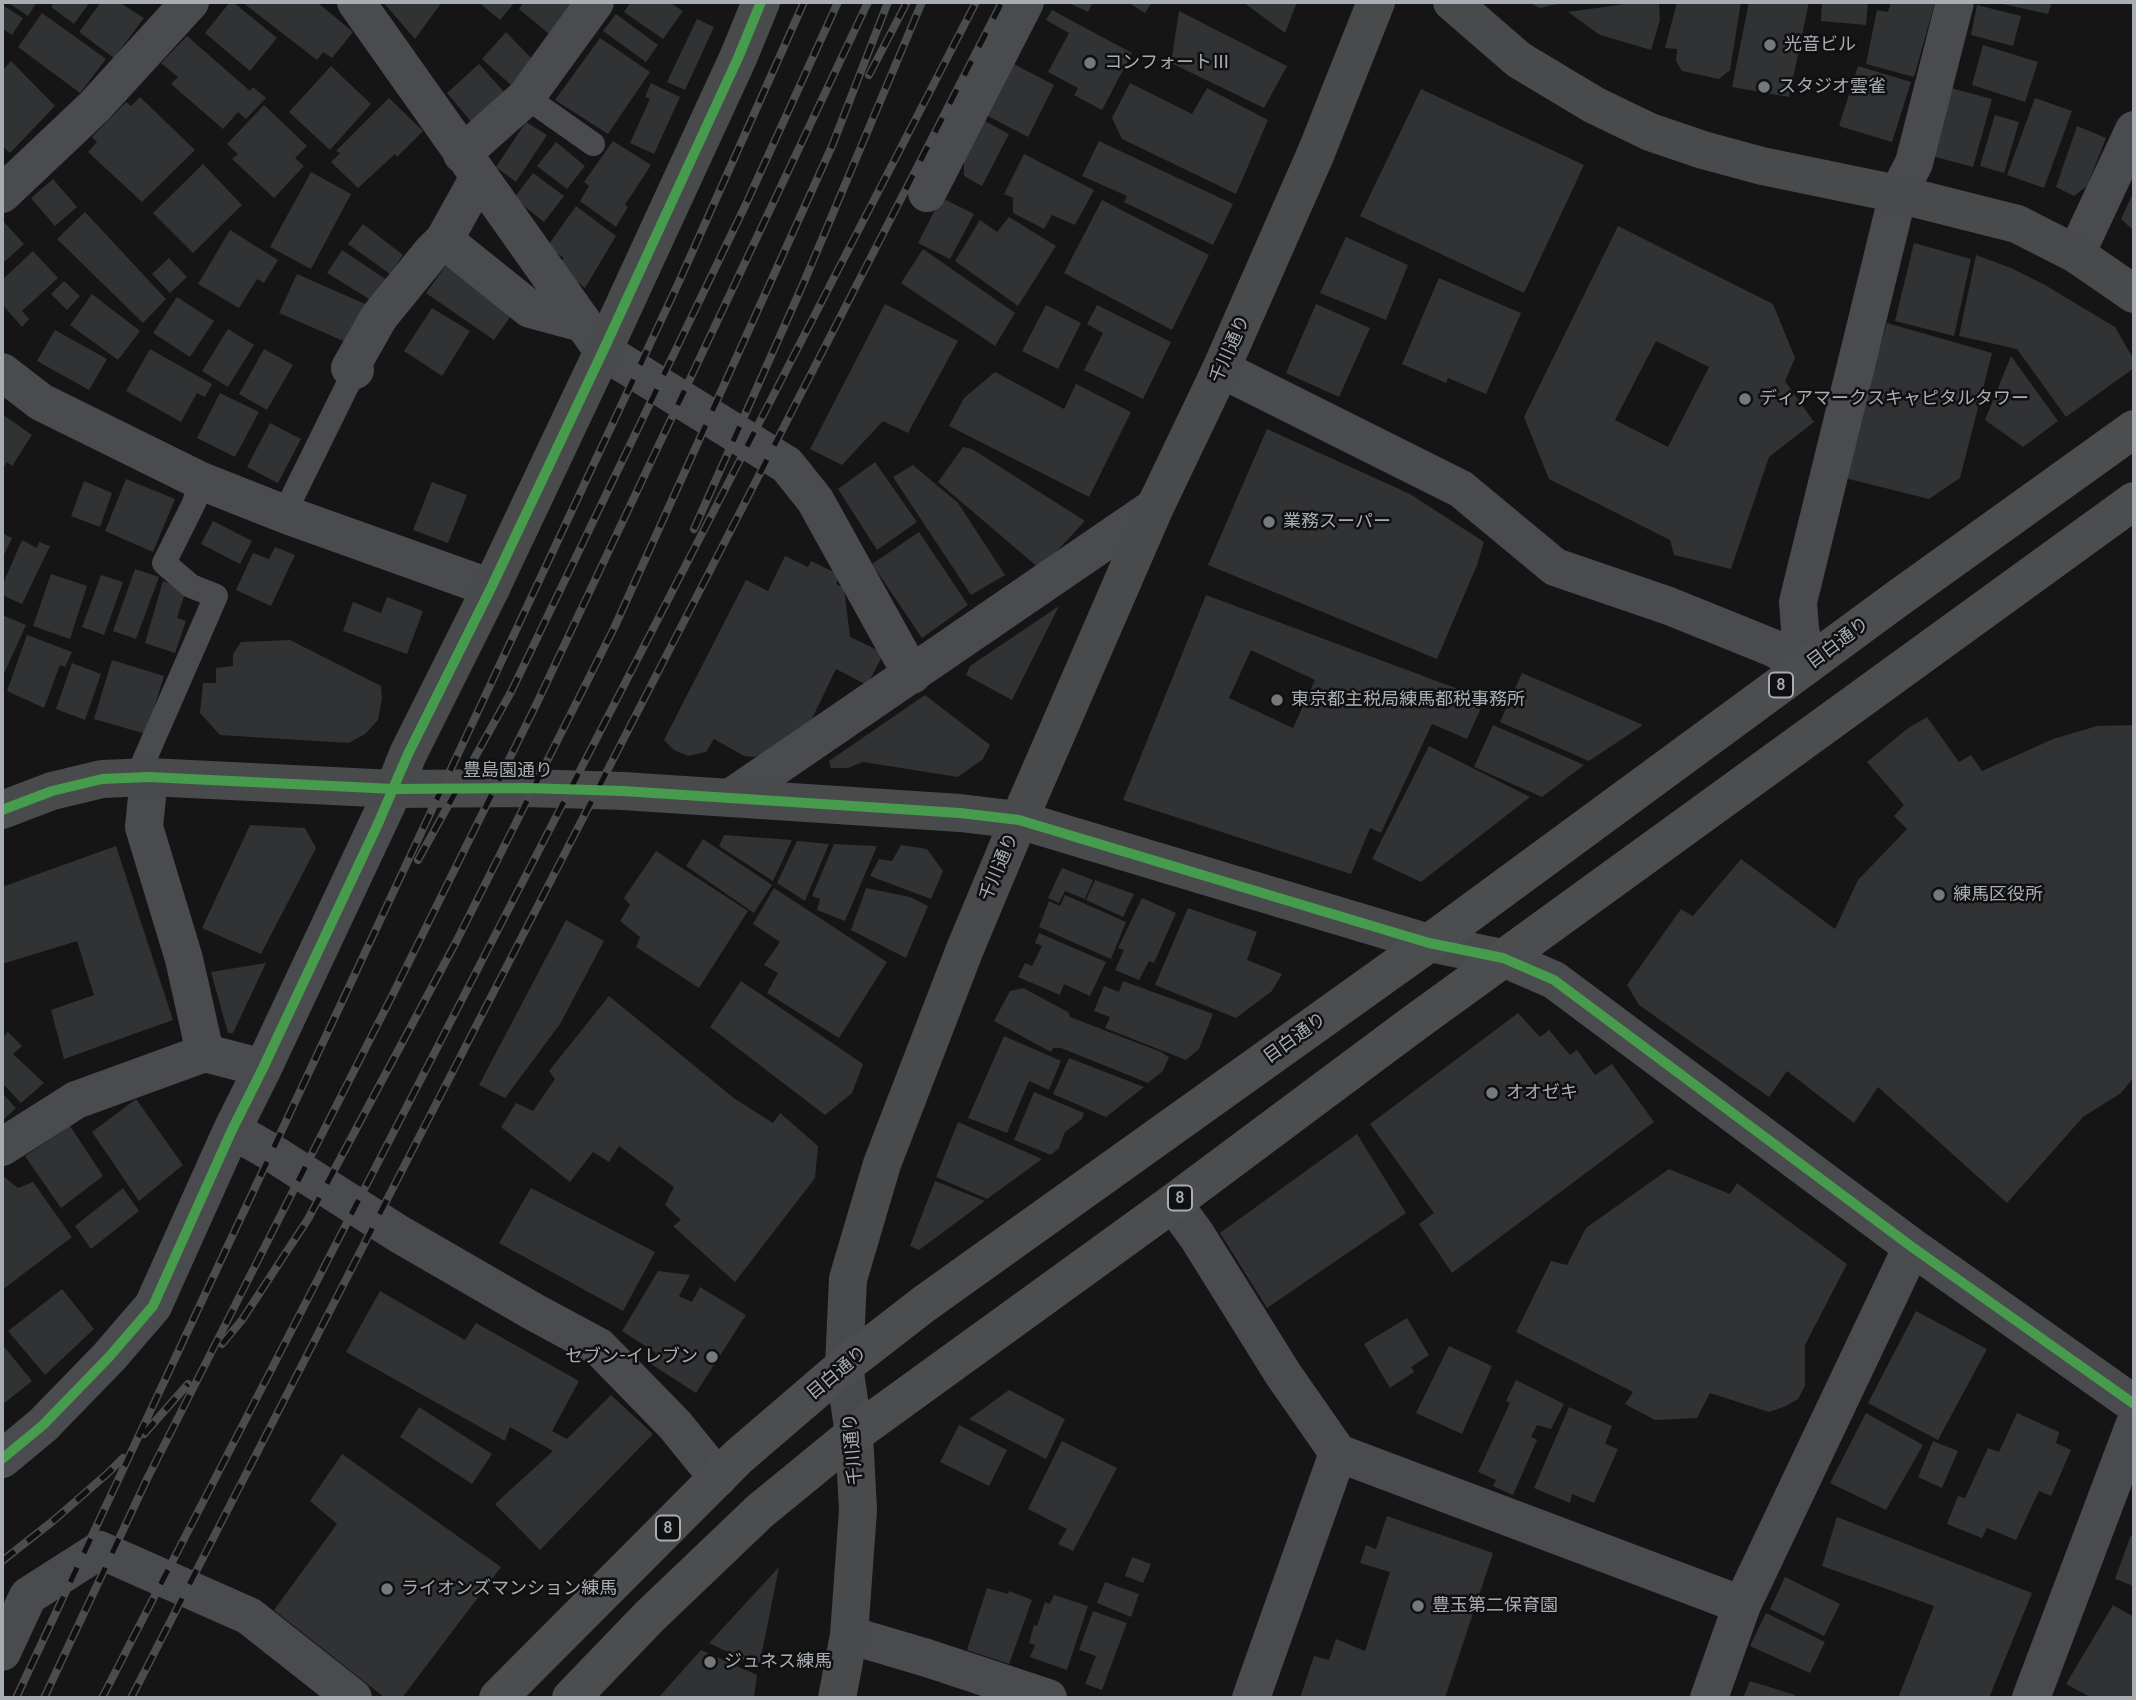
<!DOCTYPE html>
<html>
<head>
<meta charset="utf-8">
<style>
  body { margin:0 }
  #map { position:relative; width:2136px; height:1700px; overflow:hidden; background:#151516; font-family:Quicksand,sans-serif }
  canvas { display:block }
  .frame { position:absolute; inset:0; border:4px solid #a8adb4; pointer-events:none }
</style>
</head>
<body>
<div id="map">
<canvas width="2136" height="1700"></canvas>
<div class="frame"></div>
</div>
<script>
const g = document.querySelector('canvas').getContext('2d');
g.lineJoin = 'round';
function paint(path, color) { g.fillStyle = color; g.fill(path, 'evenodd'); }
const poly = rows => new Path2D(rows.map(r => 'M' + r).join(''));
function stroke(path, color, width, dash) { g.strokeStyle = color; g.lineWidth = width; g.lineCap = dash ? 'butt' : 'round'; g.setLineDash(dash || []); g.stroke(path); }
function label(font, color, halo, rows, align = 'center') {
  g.font = font + ' Quicksand,"Noto Sans JP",sans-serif'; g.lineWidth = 5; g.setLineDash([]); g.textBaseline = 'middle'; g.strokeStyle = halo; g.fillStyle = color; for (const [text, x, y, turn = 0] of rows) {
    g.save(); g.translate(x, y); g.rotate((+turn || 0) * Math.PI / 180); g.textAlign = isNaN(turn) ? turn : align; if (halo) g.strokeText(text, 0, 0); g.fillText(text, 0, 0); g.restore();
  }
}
paint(poly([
  [7,2,37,2,28,16],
  [54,2,90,2,74,24,51,7],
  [101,2,119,2,144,18,114,58,79,32],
  [230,2,233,2,277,38,250,71,205,33],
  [242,2,317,2,353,32,332,58,323,52,317,60],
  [383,2,442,2,415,39],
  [478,2,515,2,500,20],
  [524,2,580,2,554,38,519,9],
  [631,2,669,2,683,11,663,39,624,12],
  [1067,2,1093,2,1088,12],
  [1127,2,1152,2,1145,13],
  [1243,2,1297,2,1285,33],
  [1528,2,1562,2,1562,3,1540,8],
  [1639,2,1659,2,1660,20,1651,50,1600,35,1568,12],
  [1677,2,1741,2,1730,70,1719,79,1682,71,1676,61,1677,49,1665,48],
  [1749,2,1809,2,1789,97,1732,87],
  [1822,2,1868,2,1866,25,1821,21],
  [1891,2,1935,2,1914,77,1866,64,1877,10,1888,12],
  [1994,2,2052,2,2048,14],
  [2,5,23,18,12,35,2,28],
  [1977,5,2021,16,2013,46,1971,35],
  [1052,10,1132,53,1102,110,1074,95,1078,88,1048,72,1069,33,1046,20],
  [1179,11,1287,66,1264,108,1171,63],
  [42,13,106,59,80,93,18,47],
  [616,14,658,45,646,62,603,31],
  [697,19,714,27,685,90,667,82],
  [506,32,533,60,511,85,482,59],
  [187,36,250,91,253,87,266,98,246,119,238,112,223,129,171,84,178,77,161,63],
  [600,38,650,72,608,134,555,100],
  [1983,45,2038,62,2025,102,1972,85],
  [11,61,55,106,10,153,2,146,2,71],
  [1010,62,1054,85,1028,137,984,114],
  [479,64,506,94,473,124,447,93],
  [331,66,371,104,330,150,289,112],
  [1858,66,1911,82,1892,142,1839,126],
  [651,83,680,97,654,154,630,143,650,99,645,97],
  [1130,83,1192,114,1207,88,1268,120,1236,194,1122,139,1112,118],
  [1951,88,1992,99,1973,167,1932,156],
  [1421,89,1584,165,1524,293,1360,216],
  [140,97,195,150,142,202,88,152,97,142,92,137,126,102,131,106],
  [389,98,423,131,397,157,395,154,358,188,331,162,340,153,336,151],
  [2035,98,2072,111,2044,188,2007,175],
  [264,105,307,146,295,158,304,166,274,198,232,159,238,154,227,144],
  [1995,115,2019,122,2004,173,1980,166],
  [981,119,1009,134,982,186,964,176,964,153],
  [526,122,547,135,516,182,496,167],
  [2077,126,2106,138,2087,186,2074,196,2056,187],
  [613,141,651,165,625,205,628,207,616,227,580,201,589,186,584,182],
  [1099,141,1233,204,1213,245,1124,202,1127,196,1082,176],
  [556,142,585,166,567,189,537,166],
  [1024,154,1094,190,1075,225,1052,215,1044,229,1013,213,1013,198,1004,194],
  [203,164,242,205,193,253,153,213],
  [311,172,351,194,311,269,270,247],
  [533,173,564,196,544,222,514,198],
  [53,179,77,207,55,226,31,198],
  [2134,191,2134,231,2121,219],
  [946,200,974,214,950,259,918,243,937,206],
  [1102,200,1209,255,1172,330,1064,273],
  [576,206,616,236,585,288,565,272,560,262,564,258,547,247],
  [85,212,166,299,143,323,57,239],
  [1009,217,1056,246,1018,306,955,261,980,220,997,232],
  [4,222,24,244,2,264,2,224],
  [363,224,403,255,390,274,348,244],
  [1618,226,1773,304,1795,358,1785,381,1814,422,1769,457,1731,569,1674,555,1670,540,1549,479,1524,417],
  [1656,341,1709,367,1668,447,1615,420],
  [230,230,278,260,264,283,257,279,239,308,198,284],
  [1346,237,1408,265,1386,320,1320,293],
  [1914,243,1971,259,1954,336,1895,321],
  [923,249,1015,313,995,346,901,283],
  [342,250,388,281,374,302,327,273],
  [33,251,58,278,22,311,29,319,22,327,2,304,2,280],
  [1976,255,2011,268,2045,285,2115,327,2134,360,2134,368,2066,417,2017,349,1959,336],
  [169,258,187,277,170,293,152,274],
  [447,264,513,313,494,340,426,293],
  [297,274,365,304,348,343,279,313],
  [1439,278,1521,313,1486,394,1448,378,1446,383,1402,364],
  [64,281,80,296,67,310,51,294],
  [92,294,140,331,118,360,70,325],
  [177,297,214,321,190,357,153,333],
  [885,304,958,341,908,433,883,421,842,465,810,449],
  [1316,304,1370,328,1339,397,1286,373],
  [1046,305,1081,323,1058,369,1022,351],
  [1097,305,1171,342,1143,399,1084,370,1103,333,1087,324],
  [432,308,470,331,442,376,404,351],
  [1887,323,1992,353,1960,478,1929,499,1841,477],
  [228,329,254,345,228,387,202,371],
  [55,330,107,359,89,390,37,361],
  [150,349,212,384,205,397,197,393,181,422,126,391],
  [264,349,293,365,267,410,239,394],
  [2011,356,2058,421,2023,447,1985,420],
  [995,372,1064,409,1076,384,1131,412,1089,497,949,426,964,398],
  [220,393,259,412,235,457,197,438],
  [2,414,32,435,12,466,7,462,2,470],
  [270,423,301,439,278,483,247,467],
  [1267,429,1410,494,1484,542,1477,565,1437,659,1208,565],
  [963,447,972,449,1085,521,1040,569,938,482],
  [875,462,917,522,877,550,838,489],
  [913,465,958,503,1005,575,971,595,893,477],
  [126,479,175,499,153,552,105,531],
  [84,481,112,493,100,527,71,516],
  [432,482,467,495,448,543,413,530],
  [213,521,252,541,240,564,201,544],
  [919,532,968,605,922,638,872,564],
  [2,533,12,538,2,559],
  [22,540,37,548,39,542,50,546,22,604,2,595,2,586],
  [275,547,295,555,271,606,236,590,253,553,269,559],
  [785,556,808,567,811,561,840,575,836,584,844,588,850,637,884,653,867,685,836,669,806,731,755,757,744,756,714,739,706,752,688,756,674,750,664,740,746,580,768,591],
  [135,569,159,577,136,639,113,631],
  [51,574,87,586,70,639,33,626],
  [101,575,123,582,104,635,82,627],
  [163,581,186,590,177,618,186,621,175,653,145,643],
  [1206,595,1485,699,1467,739,1432,724,1381,833,1370,828,1351,874,1123,800],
  [1251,650,1315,680,1293,728,1229,698],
  [387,597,423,611,407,654,343,631,353,602,381,613],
  [1059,606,1012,700,966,675,970,666],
  [2,615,26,625,2,678],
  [27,635,72,652,65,667,60,665,44,708,7,691],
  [290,640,381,686,382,698,378,720,365,734,349,743,220,735,200,713,203,683,216,683,216,668,233,666,233,654,241,642],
  [112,660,164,676,146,734,94,719],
  [72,663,101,674,85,720,56,709],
  [1522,673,1643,725,1589,761,1500,722],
  [925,695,990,745,983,759,958,777,863,762,848,768,831,768,829,761],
  [1927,717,1959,762,1971,755,1982,771,2053,739,2097,726,2134,725,2134,1077,2121,1093,2083,1117,2007,1203,1878,1087,1854,1123,1787,1071,1769,1097,1639,1005,1627,985,1681,909,1693,916,1741,859,1835,929,1858,880,1907,829,1894,816,1904,805,1867,762,1907,729],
  [1493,725,1584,765,1542,797,1474,767],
  [1429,746,1530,797,1421,882,1372,859],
  [250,825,305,828,316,848,261,954,202,928],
  [724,835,792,840,773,881,719,846],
  [703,839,772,885,754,913,686,866],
  [797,841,829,844,805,901,777,883],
  [834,844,877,846,845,921,817,910,820,899,812,896],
  [901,845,927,849,943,871,931,899,870,876,879,859,892,861],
  [116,846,173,1020,64,1059,51,1010,94,995,77,941,2,964,2,887],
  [656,851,748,911,699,988,636,947,640,937,620,921,630,905,624,898],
  [1062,868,1093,880,1085,899,1065,891,1059,903,1048,898],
  [1095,880,1134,894,1123,917,1086,900],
  [774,888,887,962,839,1038,767,993,778,973,764,965,780,942,753,924],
  [866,888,910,897,928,906,906,958,851,930],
  [1065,895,1126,922,1111,959,1039,927,1049,901,1060,906],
  [1142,898,1176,913,1154,963,1149,961,1139,980,1115,970,1124,950,1118,948],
  [1188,908,1257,932,1247,960,1282,974,1272,991,1236,1018,1155,985],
  [566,920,604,941,560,1024,505,1098,479,1085],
  [1039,933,1106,962,1090,996,1064,984,1060,995,1018,977,1025,963,1032,966,1042,946,1035,943],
  [266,963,233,1033,228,1033,211,972],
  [741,981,863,1064,852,1093,825,1115,710,1027],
  [1123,981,1213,1014,1199,1049,1186,1060,1105,1028,1110,1017,1094,1011,1104,986,1119,992],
  [1023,988,1068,1012,1070,1017,1161,1052,1169,1057,1163,1071,1148,1083,1061,1048,1053,1048,1051,1052,994,1021,1010,991],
  [609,996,735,1099,773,1123,780,1113,818,1146,815,1178,735,1282,673,1226,681,1220,665,1205,674,1187,619,1146,609,1162,593,1152,570,1182,501,1127,516,1103,533,1111,555,1079,549,1071],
  [1518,1013,1540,1037,1549,1030,1570,1055,1577,1050,1595,1075,1612,1064,1654,1122,1452,1273,1419,1224,1434,1213,1370,1124],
  [8,1032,22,1046,13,1054,44,1083,21,1103,2,1083,2,1038],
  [1004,1036,1061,1061,1049,1090,1029,1081,1007,1133,968,1118],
  [1069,1058,1144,1087,1106,1117,1053,1094],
  [1034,1092,1084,1113,1082,1119,1065,1132,1059,1148,1051,1155,1014,1140],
  [2,1093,16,1108,2,1121],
  [136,1099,183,1165,139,1201,92,1132],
  [958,1122,1042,1159,987,1199,936,1177],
  [70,1126,103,1176,61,1208,25,1156],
  [1357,1134,1406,1213,1267,1308,1220,1233],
  [1669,1169,1730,1194,1737,1183,1847,1264,1805,1345,1805,1386,1798,1399,1786,1406,1769,1412,1710,1393,1697,1418,1655,1420,1625,1404,1633,1392,1516,1332,1551,1261,1567,1265,1586,1228],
  [3,1176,18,1188,33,1182,72,1237,2,1290],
  [935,1181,985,1201,919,1250,910,1246],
  [123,1188,139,1211,91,1249,75,1226],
  [531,1188,655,1252,623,1311,499,1243],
  [658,1271,690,1275,679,1296,692,1302,700,1287,746,1315,696,1393,651,1364,656,1353,622,1331],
  [62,1289,94,1329,45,1375,8,1331],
  [380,1291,465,1340,476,1323,579,1381,552,1431,567,1439,611,1395,653,1434,540,1550,495,1504,553,1451,510,1427,505,1441,346,1352],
  [1916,1311,1987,1349,1938,1440,1868,1403],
  [1407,1318,1429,1355,1411,1367,1414,1372,1390,1388,1364,1344],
  [2,1344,32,1381,2,1405],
  [1449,1346,1492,1366,1462,1434,1416,1413],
  [1516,1380,1564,1404,1551,1429,1537,1425,1531,1437,1537,1440,1513,1495,1493,1486,1496,1480,1478,1472,1510,1403,1506,1401],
  [1009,1390,1065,1419,1046,1459,969,1419],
  [419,1407,492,1454,472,1484,400,1437],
  [1569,1407,1612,1426,1605,1444,1618,1449,1594,1503,1572,1494,1570,1503,1534,1488],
  [1866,1413,1923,1445,1886,1510,1830,1483],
  [2017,1413,2059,1432,2056,1443,2071,1450,2051,1496,2039,1491,2016,1540,1987,1528,1982,1538,1947,1524,1958,1496,1965,1498,1988,1448,1999,1452],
  [959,1425,1007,1450,989,1486,940,1462],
  [1062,1441,1117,1468,1073,1551,1058,1544,1067,1529,1028,1509],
  [1933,1441,1958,1451,1942,1488,1918,1477],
  [342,1454,501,1567,402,1698,385,1698,274,1610,337,1524,310,1501],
  [1387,1516,1493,1553,1445,1698,1300,1698,1314,1656,1329,1660,1336,1639,1365,1651,1390,1572,1360,1563,1366,1545,1376,1549],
  [1837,1517,2032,1593,1989,1698,1898,1698,1934,1606,1822,1566],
  [2131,1535,2134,1537,2134,1586,2115,1579],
  [1132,1557,1151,1564,1143,1583,1125,1576],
  [779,1567,759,1667,709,1643],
  [1785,1577,1840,1604,1824,1636,1770,1609],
  [1105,1582,1139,1594,1131,1617,1097,1603],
  [987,1588,1008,1594,1009,1591,1032,1600,1009,1664,967,1650],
  [1054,1595,1088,1606,1067,1670,1030,1657,1035,1645,1029,1643,1034,1625,1037,1626,1045,1602,1050,1604],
  [2113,1605,2134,1617,2134,1698,2092,1698,2066,1684],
  [1093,1611,1127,1623,1102,1690,1085,1684,1096,1656,1079,1650],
  [1766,1613,1825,1642,1810,1673,1750,1646],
  [701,1650,757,1675,754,1698,658,1698],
  [1750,1681,1795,1695,1794,1698,1743,1698]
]), '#313233');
stroke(poly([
  [526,97,593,144],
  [284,514,355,370],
  [136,779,216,596,191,586,164,563,194,503,201,481]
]), '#4a4b4e', 24);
stroke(poly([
  [356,2,603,351,787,465,815,500,912,675],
  [462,154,526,97,595,2],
  [927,193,1025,2],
  [2,194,94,107,190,2],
  [444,240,530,309,582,323],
  [2076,254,2134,130],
  [1221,369,1461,489,1555,567,1669,606,1773,648,1807,665],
  [355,370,350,368,379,317,431,253,444,240,479,177],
  [2,372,41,402,201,481,287,515,491,588],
  [1807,665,1800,629,1798,602,1898,194,1914,163,1955,2],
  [149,777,144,827,184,959,205,1053],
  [730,798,1155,507],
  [1503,958,1554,980,1912,1247,2134,1404],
  [232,1130,269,1151,399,1234,534,1312,599,1347,675,1425,718,1478],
  [2,1147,76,1100,205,1053,263,1068],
  [1173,1203,1197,1236,1283,1374,1338,1453,1742,1605],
  [2,1459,43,1425,109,1357,153,1306,232,1130,263,1068,394,789],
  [849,1635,927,1658,1048,1698],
  [2,1652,28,1596,100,1550,249,1616,353,1698],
  [1251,1698,1338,1453],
  [1709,1698,1742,1605,1912,1247],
  [2031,1698,2134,1426]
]), '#4a4b4e', 38);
stroke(poly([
  [1452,2,1519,60,1594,105,1650,132,1703,150,1762,166,1898,194,2017,224,2076,254,2134,294],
  [394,789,408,754,491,588,603,351,738,58,761,2],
  [2,810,52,791,102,779,149,777,394,789,527,788,623,791,960,813,1019,820,1429,943,1503,958],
  [837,1698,849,1635,858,1510,854,1434,844,1366,848,1279,882,1164,965,949,1019,820,1155,507,1221,369,1316,153,1376,2]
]), '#484a4b', 38);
stroke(poly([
  [498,1698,738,1457,844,1366,924,1304,1429,943,1897,599,2134,429],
  [571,1698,650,1616,760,1511,854,1434,1173,1203,1413,1024,2134,501]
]), '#4c4d4f', 38);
const rail = poly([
  [869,75,907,2],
  [694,529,804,282,922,2],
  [418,860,511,692,746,204,838,2],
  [222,1344,242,1320,308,1219,456,942,615,626,832,146,888,2],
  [144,1434,188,1384],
  [2,1561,53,1521,108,1473,123,1458],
  [16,1698,678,284,804,2],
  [44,1698,148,1477,395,990,536,705,868,2],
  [102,1698,976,2],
  [131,1698,1002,2]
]);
stroke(rail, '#4b4c4e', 8);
stroke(rail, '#101011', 5, [16]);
stroke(poly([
  [2,810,52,791,102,779,149,777,394,789,527,788,623,791,960,813,1019,820,1429,943,1503,958,1554,980,1912,1247,2134,1404],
  [2,1459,43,1425,109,1357,153,1306,232,1130,263,1068,377,826,408,754,491,588,603,351,738,58,761,2]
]), '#469c4c', 10);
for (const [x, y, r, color] of [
  [1770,45,7,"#75787d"],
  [1090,63,7,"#75787d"],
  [1764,87,7,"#75787d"],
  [1745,399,7,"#75787d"],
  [1269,522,7,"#75787d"],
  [1277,700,7,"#75787d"],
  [1939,895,7,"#75787d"],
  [1492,1093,7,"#75787d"],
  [712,1357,7,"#75787d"],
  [387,1589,7,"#75787d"],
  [1418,1606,7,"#75787d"],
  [710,1662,7,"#75787d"]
]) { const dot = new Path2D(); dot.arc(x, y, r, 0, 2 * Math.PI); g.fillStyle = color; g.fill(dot); stroke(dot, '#101011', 2.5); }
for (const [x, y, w] of [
  [1781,685,24],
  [1180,1198,24],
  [668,1528,24]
]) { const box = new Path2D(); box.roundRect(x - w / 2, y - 12.5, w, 25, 5); g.fillStyle = '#101011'; g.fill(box); stroke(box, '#a8adb4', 2); }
label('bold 16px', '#a8adb4', null, [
  ["8",1781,685],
  ["8",1180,1198],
  ["8",668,1528]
]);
label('18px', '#a8adb4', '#101011', [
  ["光音ビル",1784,45],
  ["コンフォートⅢ",1104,63],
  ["スタジオ雲雀",1778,87],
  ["ディアマークスキャピタルタワー",1759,399],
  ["業務スーパー",1283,522],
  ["東京都主税局練馬都税事務所",1291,700],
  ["練馬区役所",1953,895],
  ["オオゼキ",1506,1093],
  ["セブン-イレブン",698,1357,"right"],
  ["ライオンズマンション練馬",401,1589],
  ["豊玉第二保育園",1432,1606],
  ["ジュネス練馬",724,1662]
], 'left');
label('18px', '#a8adb4', '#101011', [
  ["千川通り",1230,349,-66],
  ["目白通り",1838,643,-37],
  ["豊島園通り",508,771],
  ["千川通り",999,867,-67],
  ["目白通り",1295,1038,-36],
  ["目白通り",837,1373,-40],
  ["千川通り",853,1449,-95]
]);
</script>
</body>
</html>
